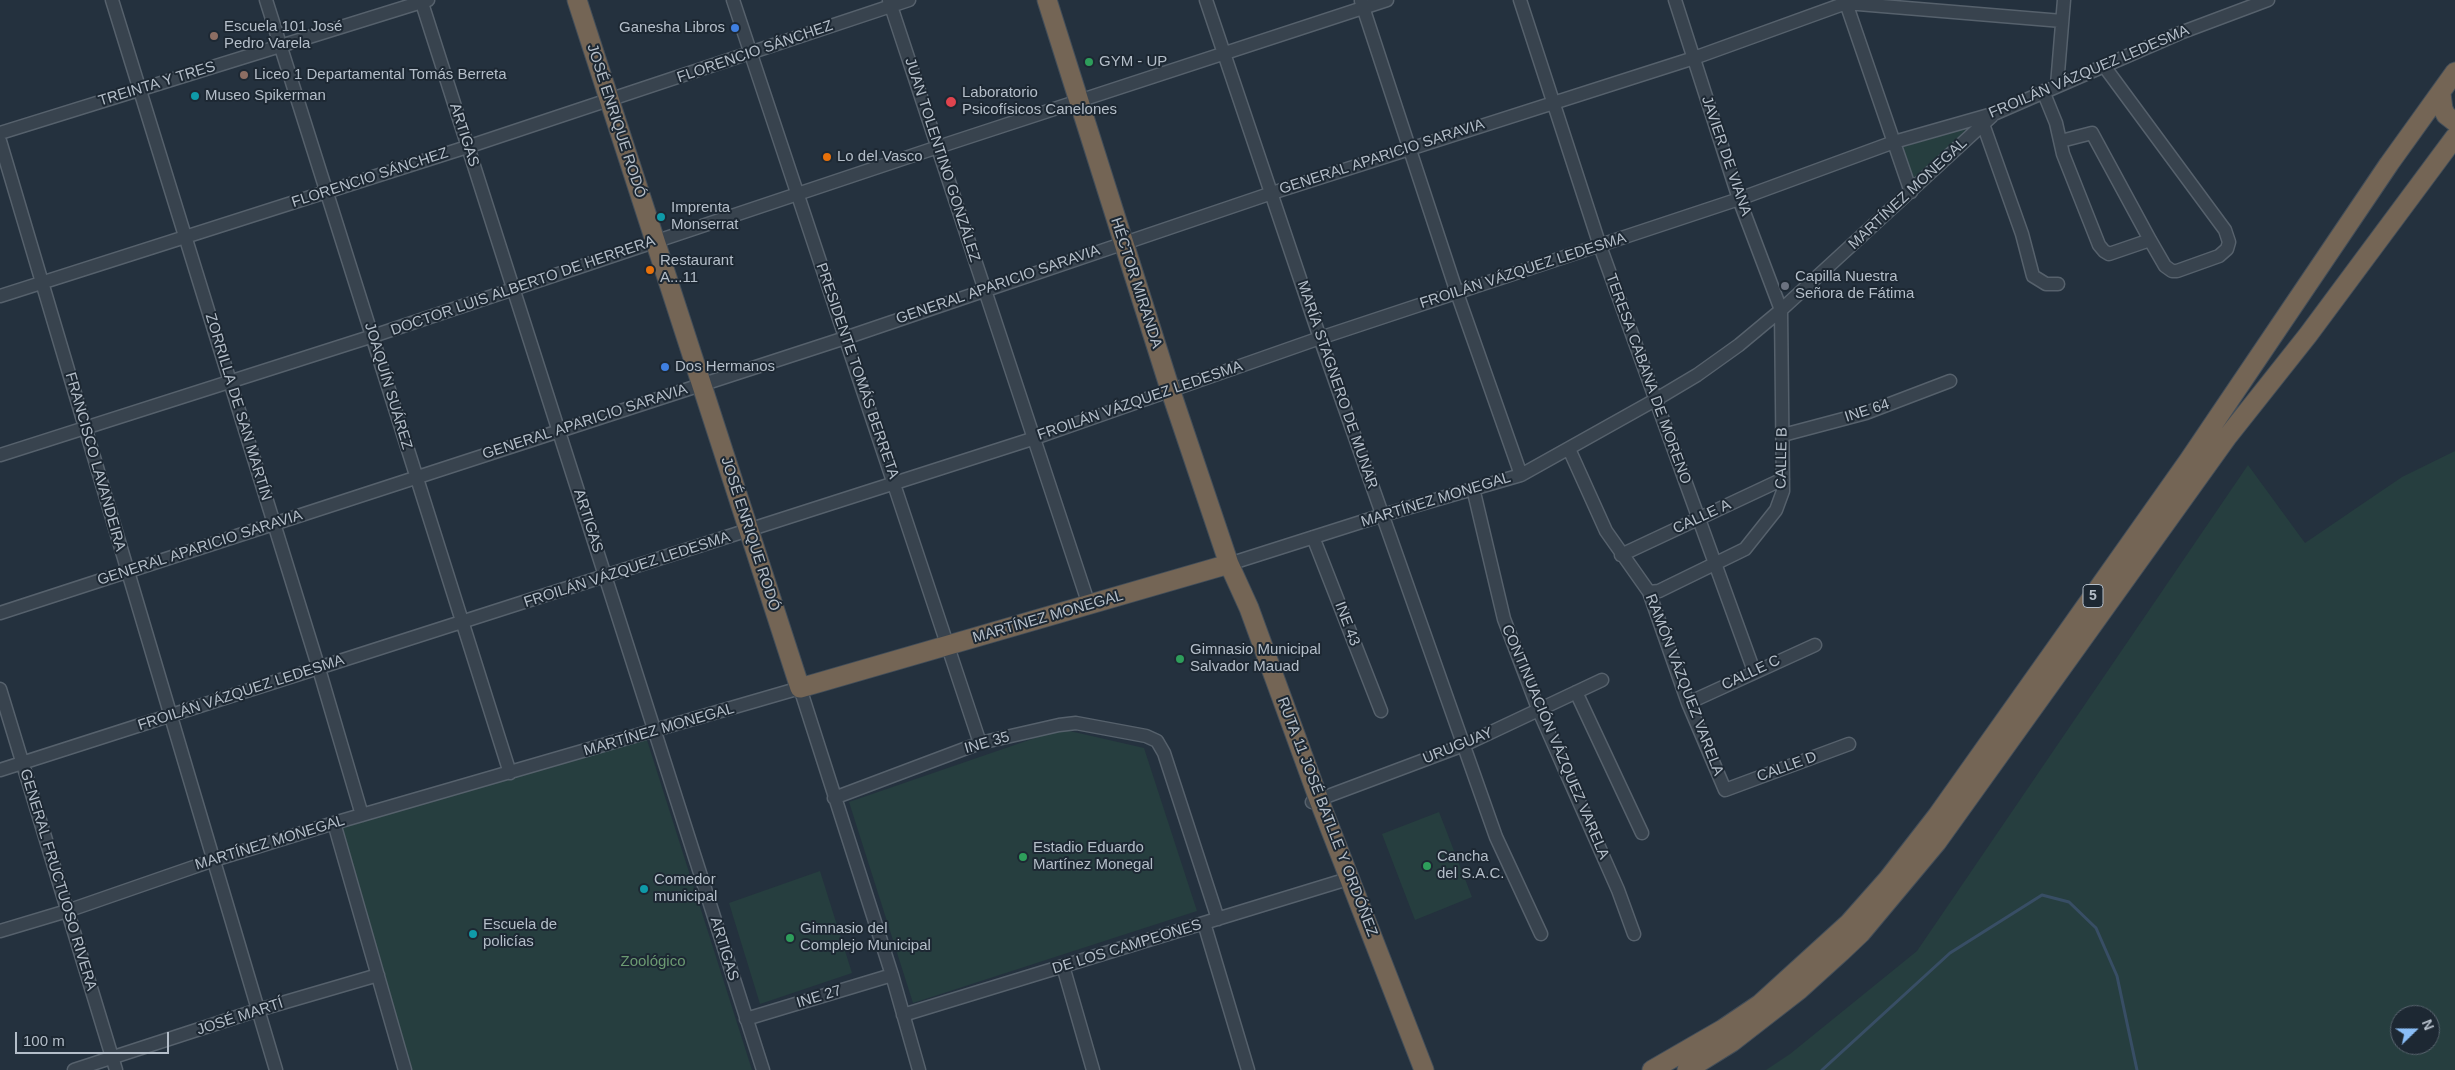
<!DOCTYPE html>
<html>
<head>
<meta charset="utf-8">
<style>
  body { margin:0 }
  #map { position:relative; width:2455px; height:1070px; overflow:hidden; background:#24313e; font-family:Arial,sans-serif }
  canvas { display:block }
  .north { position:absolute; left:2390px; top:1005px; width:50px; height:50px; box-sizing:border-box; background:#1d2833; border:1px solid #59646f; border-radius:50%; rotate:68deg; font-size:14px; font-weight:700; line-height:20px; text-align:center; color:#b4bec9 }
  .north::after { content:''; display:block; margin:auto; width:18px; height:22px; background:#8abef7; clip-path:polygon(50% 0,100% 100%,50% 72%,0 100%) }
  .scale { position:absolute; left:15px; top:1032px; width:154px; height:22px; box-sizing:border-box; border:2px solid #b4bec9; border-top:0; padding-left:6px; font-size:15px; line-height:18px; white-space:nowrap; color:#b4bec9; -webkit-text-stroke:4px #1d2833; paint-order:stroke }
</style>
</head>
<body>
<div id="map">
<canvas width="2455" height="1070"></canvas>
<div class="north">N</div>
<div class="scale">100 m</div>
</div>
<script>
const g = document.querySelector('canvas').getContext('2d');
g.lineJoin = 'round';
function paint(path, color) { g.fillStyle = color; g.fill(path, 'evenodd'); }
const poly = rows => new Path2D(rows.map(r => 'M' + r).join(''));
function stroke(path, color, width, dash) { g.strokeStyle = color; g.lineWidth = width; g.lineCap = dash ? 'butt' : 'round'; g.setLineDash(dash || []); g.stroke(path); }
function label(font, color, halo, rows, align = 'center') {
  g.font = font + ' Arial,sans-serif'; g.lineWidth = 4; g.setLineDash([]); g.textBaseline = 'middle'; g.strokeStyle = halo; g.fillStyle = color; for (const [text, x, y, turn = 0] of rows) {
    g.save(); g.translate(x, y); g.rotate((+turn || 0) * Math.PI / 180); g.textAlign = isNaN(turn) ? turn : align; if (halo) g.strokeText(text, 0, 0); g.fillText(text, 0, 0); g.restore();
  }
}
paint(poly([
  [1970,127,1912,181,1900,148],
  [2455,451,2455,1070,1766,1070,1790,1054,1917,951,2248,465,2305,543,2402,477],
  [2400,1015,2430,1015,2430,1045,2400,1045],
  [1061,729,1144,748,1197,911,913,1003,849,802],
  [646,737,752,1070,411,1070,340,828],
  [1439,812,1472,897,1415,920,1382,834],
  [820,871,852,973,760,1004,729,903]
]), '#263e3f');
stroke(poly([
  [1822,1070,1950,953,2042,895,2069,902,2096,928,2117,976,2137,1070]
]), '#384e65', 3);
const minor = poly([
  [112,0,319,669,362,815],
  [266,0,510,773],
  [421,0,763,1070],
  [733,0,980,743],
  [889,0,1089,605],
  [1206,0,1320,338,1496,837,1541,934],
  [1520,0,1600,246,1754,671],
  [1845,0,1911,192],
  [1361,1,1457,293,1521,475],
  [2057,85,2064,0],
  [2043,91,2056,123,2063,154,2099,245,2104,251,2109,254,2150,240],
  [1983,124,2022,234,2033,276,2046,284,2058,284],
  [0,133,428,0],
  [0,141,276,1070],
  [2061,141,2092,133,2150,240,2165,266,2172,271,2177,271,2219,256,2227,249,2229,242,2225,230,2104,66],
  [0,296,467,147,909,0],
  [1783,435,1866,413,1950,381],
  [1569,449,1606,531,1649,592,1688,703,1725,790,1849,744],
  [0,455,373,336,938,147,1387,0],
  [1473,488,1504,619,1539,711,1618,890,1634,934],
  [1313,537,1381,711],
  [1621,555,1783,479],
  [1229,564,1383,515,1521,475,1655,400,1697,375,1739,345,1781,310,1992,116],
  [1649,592,1659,591,1745,549,1776,510,1783,491,1781,310,1739,199,1675,0],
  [0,613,845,338,1272,193,1694,58,1846,3,2062,21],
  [0,689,116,1070],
  [1576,692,1642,833],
  [1688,703,1815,645],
  [0,770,1035,438,1320,338,1739,199,1894,142,1996,113,2180,33,2268,0],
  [834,798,980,743,1059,725,1076,723,1146,736,1157,741,1164,753,1218,919],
  [1312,802,1464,745,1602,680],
  [334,823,405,1070],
  [1204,923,1248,1070],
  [0,931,67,911,214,860,334,823,800,688,892,975,919,1070],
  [1063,966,1093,1070],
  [903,1015,1351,878],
  [746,1019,892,975],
  [74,1070,258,1010,378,975]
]);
const highway = poly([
  [577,0,800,688,1229,564],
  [1047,0,1170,389,1229,564,1249,608,1319,800,1424,1070],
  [2441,94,2443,109,2446,115,2455,122],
  [1652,1070,1723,1029,1760,1004,1849,923,1888,879,1937,816,2071,627,2189,460,2389,164,2455,72],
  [1687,1070,1732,1042,1799,990,1841,952,1861,933,1937,842,2228,436,2308,335,2455,137]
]);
stroke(minor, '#56616c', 15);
stroke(highway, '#434e59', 21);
stroke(minor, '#38434e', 12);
stroke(highway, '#746555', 19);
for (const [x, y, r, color] of [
  [735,28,5,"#3f7fe0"],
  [214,36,5,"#8d6e63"],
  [1089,62,5,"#2e9e5b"],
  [244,75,5,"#8d6e63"],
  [195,96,5,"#0f9aa8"],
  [951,102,6,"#e0444e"],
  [827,157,5,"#e8710a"],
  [661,217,5,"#0f9aa8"],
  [650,270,5,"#e8710a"],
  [1785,286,5,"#6b7280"],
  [665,367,5,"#3f7fe0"],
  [1180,659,5,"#2e9e5b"],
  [1023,857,5,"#2e9e5b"],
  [1427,866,5,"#2e9e5b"],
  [644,889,5,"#0f9aa8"],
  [473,934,5,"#0f9aa8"],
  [790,938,5,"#2e9e5b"]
]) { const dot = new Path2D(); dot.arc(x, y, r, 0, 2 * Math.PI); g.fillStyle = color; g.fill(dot); stroke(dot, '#1d2833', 2); }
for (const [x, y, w] of [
  [2093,596,20]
]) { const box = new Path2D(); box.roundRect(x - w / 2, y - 11.5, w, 23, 4); g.fillStyle = '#1d2833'; g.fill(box); stroke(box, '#b4bec9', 1); }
label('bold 14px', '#b4bec9', null, [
  ["5",2093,596]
]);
label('15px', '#b4bec9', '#1d2833', [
  ["Escuela 101 José",224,27],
  ["Pedro Varela",224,44],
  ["Ganesha Libros",725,28,"right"],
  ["GYM - UP",1099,62],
  ["Liceo 1 Departamental Tomás Berreta",254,75],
  ["Laboratorio",962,93],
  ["Psicofísicos Canelones",962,110],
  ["Museo Spikerman",205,96],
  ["Lo del Vasco",837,157],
  ["Imprenta",671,208],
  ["Monserrat",671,225],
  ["Restaurant",660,261],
  ["A...11",660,278],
  ["Capilla Nuestra",1795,277],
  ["Señora de Fátima",1795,294],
  ["Dos Hermanos",675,367],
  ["Gimnasio Municipal",1190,650],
  ["Salvador Mauad",1190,667],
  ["Estadio Eduardo",1033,848],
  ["Martínez Monegal",1033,865],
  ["Cancha",1437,857],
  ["del S.A.C.",1437,874],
  ["Comedor",654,880],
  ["municipal",654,897],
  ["Escuela de",483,925],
  ["policías",483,942],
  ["Gimnasio del",800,929],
  ["Complejo Municipal",800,946]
], 'left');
label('15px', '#b4bec9', '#1d2833', [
  ["FLORENCIO SÁNCHEZ",755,52,-19],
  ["FROILÁN VÁZQUEZ LEDESMA",2089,72,-23],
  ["TREINTA Y TRES",157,84,-17],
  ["JOSÉ ENRIQUE RODÓ",616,121,72],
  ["ARTIGAS",464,135,72],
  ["JAVIER DE VIANA",1726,156,71],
  ["GENERAL APARICIO SARAVIA",1382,157,-18],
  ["JUAN TOLENTINO GONZÁLEZ",942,160,72],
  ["FLORENCIO SÁNCHEZ",370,178,-18],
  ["MARTÍNEZ MONEGAL",1908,194,-43],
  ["FROILÁN VÁZQUEZ LEDESMA",1523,271,-18],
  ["HÉCTOR MIRANDA",1136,283,72],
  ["GENERAL APARICIO SARAVIA",998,285,-19],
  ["DOCTOR LUIS ALBERTO DE HERRERA",523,286,-19],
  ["PRESIDENTE TOMÁS BERRETA",857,371,71],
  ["TERESA CABANA DE MORENO",1648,379,70],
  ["MARÍA STAGNERO DE MUNAR",1337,385,71],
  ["JOAQUÍN SUÁREZ",388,386,73],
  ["FROILÁN VÁZQUEZ LEDESMA",1140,401,-19],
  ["ZORRILLA DE SAN MARTÍN",238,407,73],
  ["INE 64",1867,411,-18],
  ["GENERAL APARICIO SARAVIA",585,422,-18],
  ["CALLE B",1782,458,-89],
  ["FRANCISCO LAVANDEIRA",95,462,74],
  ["MARTÍNEZ MONEGAL",1436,500,-17],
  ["CALLE A",1702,517,-25],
  ["ARTIGAS",588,521,72],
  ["JOSÉ ENRIQUE RODÓ",750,534,72],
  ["GENERAL APARICIO SARAVIA",200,548,-18],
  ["FROILÁN VÁZQUEZ LEDESMA",627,570,-18],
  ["MARTÍNEZ MONEGAL",1048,617,-16],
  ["INE 43",1347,624,69],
  ["CALLE C",1751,673,-25],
  ["RAMÓN VÁZQUEZ VARELA",1684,685,69],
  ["FROILÁN VÁZQUEZ LEDESMA",241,693,-18],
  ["MARTÍNEZ MONEGAL",659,730,-16],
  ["CONTINUACIÓN VÁZQUEZ VARELA",1555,742,67],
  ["INE 35",987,743,-16],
  ["URUGUAY",1458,746,-22],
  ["CALLE D",1787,767,-20],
  ["RUTA 11 JOSÉ BATLLE Y ORDÓÑEZ",1327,817,69],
  ["MARTÍNEZ MONEGAL",270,843,-17],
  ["GENERAL FRUCTUOSO RIVERA",58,880,73],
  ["DE LOS CAMPEONES",1127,947,-17],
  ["ARTIGAS",724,949,73],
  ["INE 27",819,997,-17],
  ["JOSÉ MARTÍ",240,1017,-18]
]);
label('15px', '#6b9a72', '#1d2833', [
  ["Zoológico",653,962]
]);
</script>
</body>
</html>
